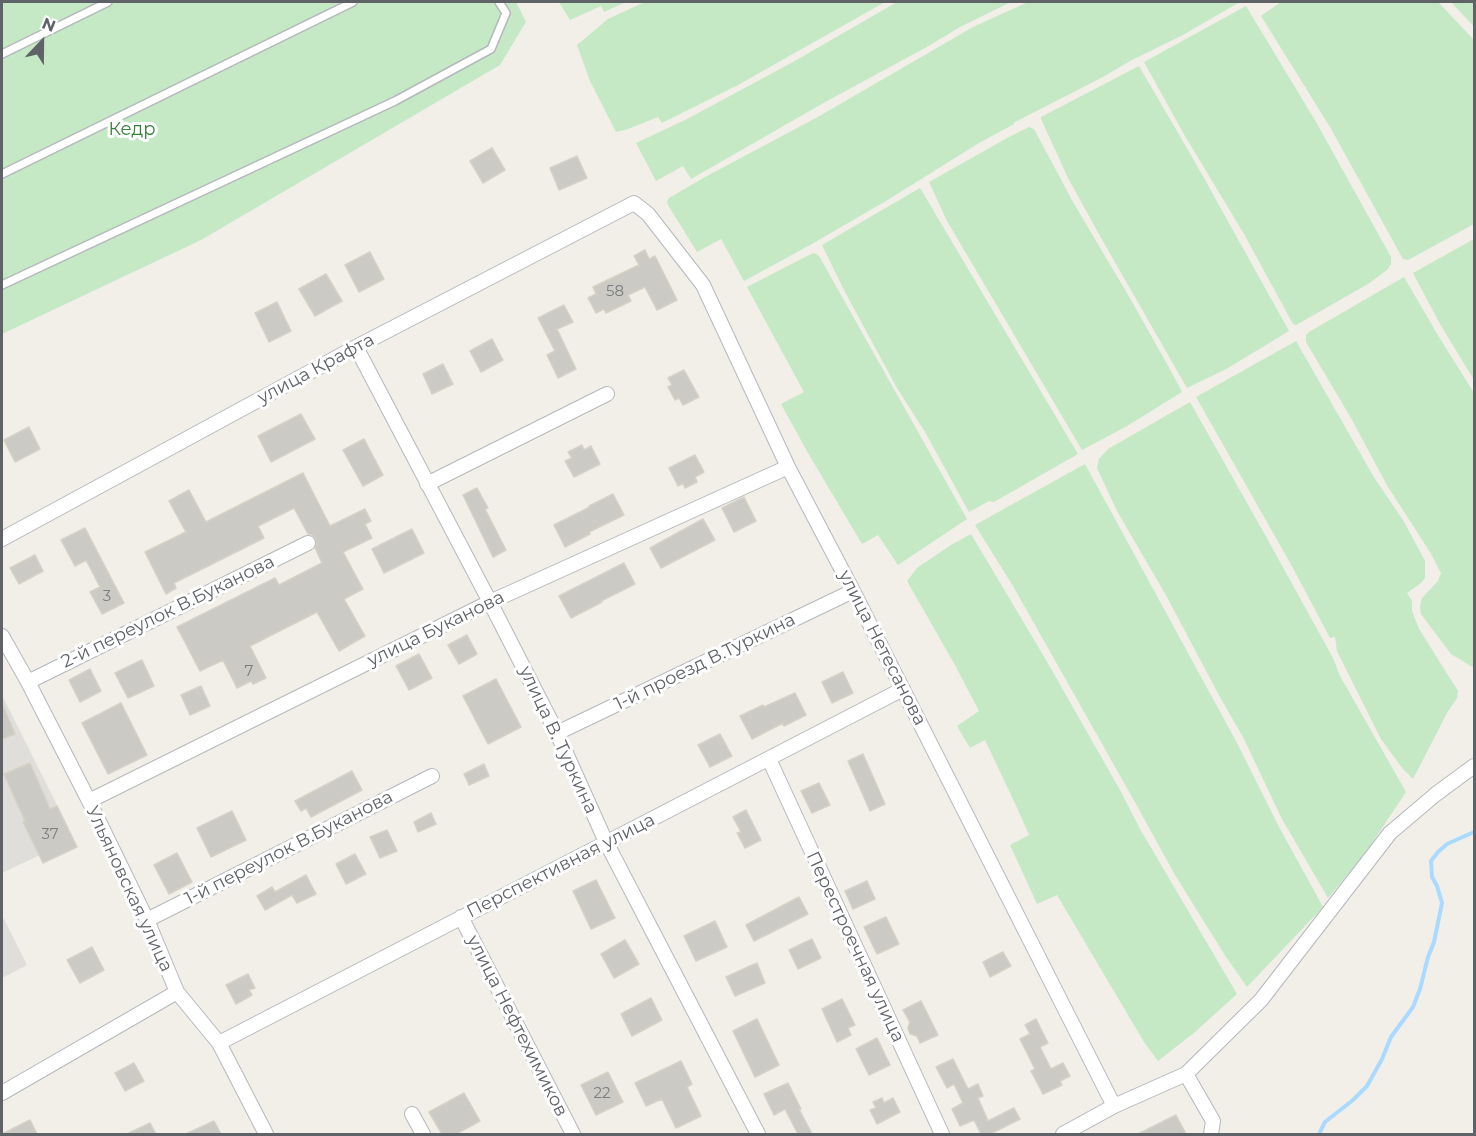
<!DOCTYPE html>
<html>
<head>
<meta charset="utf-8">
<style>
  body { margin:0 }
  #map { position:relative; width:1476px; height:1136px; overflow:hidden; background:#f1efe8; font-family:Montserrat,sans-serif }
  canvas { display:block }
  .frame { position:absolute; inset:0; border:3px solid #5f6368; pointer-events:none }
  .north { position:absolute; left:12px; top:12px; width:60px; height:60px; -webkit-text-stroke:4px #fff; paint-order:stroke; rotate:22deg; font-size:16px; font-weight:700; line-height:24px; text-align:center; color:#5f6368 }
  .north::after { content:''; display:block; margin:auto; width:21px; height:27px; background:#5f6368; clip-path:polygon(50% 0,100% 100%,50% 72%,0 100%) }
</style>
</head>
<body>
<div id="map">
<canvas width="1476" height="1136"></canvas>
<div class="frame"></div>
<div class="north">N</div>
</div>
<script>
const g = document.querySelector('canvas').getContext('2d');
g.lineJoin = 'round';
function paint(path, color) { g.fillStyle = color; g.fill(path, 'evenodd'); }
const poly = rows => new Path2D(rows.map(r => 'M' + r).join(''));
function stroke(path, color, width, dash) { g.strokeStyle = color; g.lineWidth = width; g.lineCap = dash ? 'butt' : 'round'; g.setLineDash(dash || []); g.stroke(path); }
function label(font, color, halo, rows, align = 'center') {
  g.font = font + ' Montserrat,sans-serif'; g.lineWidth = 6; g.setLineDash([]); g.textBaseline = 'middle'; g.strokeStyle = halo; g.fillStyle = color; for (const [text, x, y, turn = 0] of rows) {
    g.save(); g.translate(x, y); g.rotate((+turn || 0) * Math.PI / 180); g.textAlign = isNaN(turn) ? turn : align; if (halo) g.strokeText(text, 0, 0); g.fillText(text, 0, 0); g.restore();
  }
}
paint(poly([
  [2,695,74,839,2,873],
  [2,915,27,965,2,978]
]), '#e0deda');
paint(poly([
  [2,2,516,2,526,22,500,65,201,240,2,334],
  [559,2,626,2,604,12,601,6,570,20],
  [645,2,885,2,738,85,662,123,658,117,628,129,616,132,590,81,577,45,608,19],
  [897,2,1011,2,960,27,925,48,827,101,691,179,683,166,656,181,636,143,687,119,793,62],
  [1028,2,1240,2,1181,36,1132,60,1101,78,1013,123,1014,124,979,143,886,201,810,245,744,281,721,239,697,252,668,205,667,202,669,198,705,177,816,118,973,27],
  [1281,2,1438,2,1474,40,1474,224,1408,260,1403,259,1330,127,1261,16],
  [1451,2,1474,2,1474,27,1466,18],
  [1246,6,1316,122,1391,257,1391,264,1387,270,1368,284,1296,325,1293,324,1244,234,1185,136,1144,62],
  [1139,66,1195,162,1289,331,1228,368,1187,388,1100,236,1068,178,1041,119,1041,117],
  [1029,127,1034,129,1073,202,1131,300,1172,373,1182,392,1127,426,1082,450,947,221,929,182,1009,137],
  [920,188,1078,454,994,502,989,501,969,512,925,432,897,388,845,292,822,245],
  [1474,239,1474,380,1440,324,1413,273],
  [814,253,819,256,967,519,898,565,878,535,862,544,808,453,781,404,804,392,747,287,807,256],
  [1404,277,1439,337,1474,393,1474,668,1451,654,1421,614,1420,606,1422,598,1438,581,1441,573,1430,552,1388,487,1351,418,1306,342,1306,335,1309,332],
  [1296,341,1375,479,1403,520,1425,561,1425,578,1421,583,1407,593,1412,601,1412,611,1419,629,1458,691,1457,698,1447,713,1413,779,1402,768,1381,739,1337,651,1335,637,1330,638,1293,568,1196,397],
  [1190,402,1264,533,1333,658,1340,676,1406,792,1364,855,1328,898,1282,819,1243,737,1221,699,1167,597,1117,511,1097,468,1099,459,1108,449],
  [1085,464,1237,743,1279,827,1323,907,1247,987,1226,957,1175,875,1136,804,1013,586,975,525],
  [971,534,1046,660,1120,790,1140,829,1237,994,1195,1032,1158,1061,1144,1042,1057,895,1037,904,1010,845,1029,835,1019,812,985,740,970,748,957,726,979,711,955,665,907,581,917,568,951,545]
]), '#c5e8c5');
stroke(poly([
  [1319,1134,1325,1122,1353,1100,1367,1086,1382,1059,1391,1037,1413,1007,1420,989,1428,957,1434,942,1442,903,1437,886,1432,877,1431,861,1438,852,1447,844,1474,832]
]), '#aadaff', 4);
const building = poly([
  [492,148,505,170,483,183,470,161,492,148],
  [577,156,587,178,559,190,550,168,577,156],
  [645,250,649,259,655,256,677,300,657,310,645,287,628,295,631,301,606,313,604,309,596,313,588,298,596,294,593,287,639,265,634,256,645,250],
  [370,252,384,279,359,292,345,265,370,252],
  [326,274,342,301,315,316,299,289,326,274],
  [277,302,291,331,269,342,255,313,277,302],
  [564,305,573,322,557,329,576,369,558,378,547,355,555,351,538,318,564,305],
  [492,339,503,360,481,372,470,351,492,339],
  [443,364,453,384,432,394,423,374,443,364],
  [684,370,699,397,683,405,679,398,675,400,668,387,672,385,668,378,684,370],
  [301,414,315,439,271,462,258,436,301,414],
  [29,427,40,449,15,462,4,440,29,427],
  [364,439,383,475,363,486,343,450,364,439],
  [582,445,584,450,591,446,600,464,574,477,565,461,572,458,568,452,582,445],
  [695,455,704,472,695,477,697,482,685,488,683,483,678,486,669,468,695,455],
  [303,473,330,526,365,509,371,521,365,524,372,538,343,552,363,589,344,599,365,636,339,651,317,612,250,646,266,678,253,684,251,681,237,688,223,660,200,671,177,627,275,578,279,585,322,563,315,548,317,544,316,539,312,535,308,534,294,508,258,526,264,538,174,583,176,588,166,594,145,552,186,532,169,501,189,490,206,522,303,473],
  [477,488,488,508,485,509,506,550,493,557,463,495,477,488],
  [613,494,624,515,589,532,590,534,565,547,554,525,590,507,589,506,613,494],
  [744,497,756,521,734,532,722,508,744,497],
  [703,519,715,540,661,568,650,548,703,519],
  [85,528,124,603,102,614,90,592,100,587,86,560,75,566,61,540,85,528],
  [412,529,424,553,384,573,372,549,412,529],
  [35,555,43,571,19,584,10,568,35,555],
  [624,563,635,584,601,601,602,602,571,618,559,596,624,563],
  [467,635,477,654,459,664,448,645,467,635],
  [419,654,432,678,409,690,396,666,419,654],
  [142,660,154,686,128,698,115,673,142,660],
  [90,669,101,691,80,702,69,680,90,669],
  [843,672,853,693,832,703,822,682,843,672],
  [496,679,521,727,488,744,463,696,496,679],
  [201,686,210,706,190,715,181,695,201,686],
  [795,693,806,715,784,726,783,723,752,739,740,716,763,705,764,707,795,693],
  [2,703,15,734,2,739,2,703],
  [121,703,147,755,108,774,82,723,121,703],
  [720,734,732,756,710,767,698,745,720,734],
  [863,754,885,804,870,811,848,761,863,754],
  [30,763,50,809,57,806,77,847,43,863,23,822,25,821,4,774,30,763],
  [484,764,489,776,469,785,464,774,484,764],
  [352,771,362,790,311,817,306,808,301,811,295,801,352,771],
  [819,783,830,805,812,813,801,791,819,783],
  [746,810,761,840,745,848,737,833,741,832,733,817,746,810],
  [232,811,246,840,211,857,197,828,232,811],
  [431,813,436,824,418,832,414,822,431,813],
  [387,830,397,851,380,858,370,837,387,830],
  [177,853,192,882,169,894,154,865,177,853],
  [355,854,366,874,346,884,336,864,355,854],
  [306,875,316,894,297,903,292,895,265,910,257,896,272,887,275,892,306,875],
  [596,880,615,918,591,929,573,891,596,880],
  [867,881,875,899,853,909,845,891,867,881],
  [799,897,808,914,754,941,746,925,799,897],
  [886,917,899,944,877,954,864,927,886,917],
  [715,921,727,947,696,961,684,936,715,921],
  [812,939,821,958,798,969,789,950,812,939],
  [625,940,639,964,614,978,601,954,625,940],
  [92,947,104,970,80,983,67,960,92,947],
  [1003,952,1011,966,990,977,983,962,1003,952],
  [757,963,765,983,735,996,726,977,757,963],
  [248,974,255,988,249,990,252,995,236,1004,226,985,248,974],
  [651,998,662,1020,632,1036,621,1014,651,998],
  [842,999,855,1025,848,1028,851,1035,837,1042,822,1009,842,999],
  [921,1001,938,1035,920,1043,917,1036,910,1034,908,1028,910,1022,903,1010,921,1001],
  [757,1019,779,1065,755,1077,733,1031,757,1019],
  [1036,1019,1048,1043,1040,1047,1051,1069,1063,1063,1070,1076,1060,1081,1062,1085,1043,1094,1031,1071,1035,1069,1020,1039,1030,1034,1025,1025,1036,1019],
  [877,1038,890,1065,869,1075,856,1049,877,1038],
  [953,1059,968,1089,978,1084,983,1096,978,1098,988,1121,1014,1108,1020,1119,990,1134,981,1134,974,1120,960,1126,952,1109,963,1103,954,1084,947,1088,936,1067,953,1059],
  [681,1061,692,1084,687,1087,701,1116,676,1128,662,1099,646,1106,635,1083,681,1061],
  [134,1063,144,1081,125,1091,115,1073,134,1063],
  [608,1072,623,1102,596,1115,581,1085,608,1072],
  [788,1083,801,1109,799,1109,812,1134,798,1134,785,1109,774,1115,764,1094,788,1083],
  [464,1093,480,1121,456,1134,442,1134,429,1112,464,1093],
  [882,1098,884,1103,893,1098,900,1112,877,1124,870,1110,876,1108,873,1102,882,1098],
  [1176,1115,1186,1134,1138,1134,1176,1115],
  [30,1120,37,1134,2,1134,30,1120],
  [214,1121,221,1134,186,1134,214,1121],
  [150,1123,156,1134,127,1134,150,1123]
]);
paint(building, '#cccac5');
stroke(building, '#d6d1c6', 1.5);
const lane = poly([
  [2,54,108,2],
  [2,174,353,2],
  [2,285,395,101,491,49,506,13,499,2]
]);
const street = poly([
  [356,347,490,602,557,733,606,842,758,1134],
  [427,484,607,394],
  [2,539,356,347,634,203,648,214,703,285,788,467,853,591,1114,1106],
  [2,636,28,682,89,801,147,920,177,992,219,1043,266,1134],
  [28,682,308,543],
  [557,733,853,591],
  [769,759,942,1134],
  [89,801,490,602,788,467],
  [461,917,573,1134],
  [147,920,432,776],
  [219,1043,903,689],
  [1186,1074,1213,1121,1211,1134],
  [2,1093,177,992],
  [412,1114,423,1134],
  [1063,1134,1114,1106,1186,1074,1261,1000,1390,833,1436,794,1474,766]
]);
stroke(lane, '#b5b8bc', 10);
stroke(street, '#b5b8bc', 16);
stroke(lane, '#fff', 7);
stroke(street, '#fff', 14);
label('15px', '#7a7d7f', null, [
  ["58",615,292],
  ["3",107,597],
  ["7",249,672],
  ["37",50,835],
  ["22",602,1094]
]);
label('18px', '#348238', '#fff', [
  ["Кедр",132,130]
]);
label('18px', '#5f6368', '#fff', [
  ["улица Крафта",316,369,-28],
  ["2-й переулок В.Буканова",168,612,-26],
  ["улица Буканова",436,629,-26],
  ["улица Нетесанова",882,648,63],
  ["1-й проезд В.Туркина",705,662,-26],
  ["улица В. Туркина",558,740,65],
  ["1-й переулок В.Буканова",289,848,-27],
  ["Перспективная улица",561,866,-27],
  ["Ульяновская улица",129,889,65],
  ["Перестроечная улица",855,947,65],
  ["улица Нефтехимиков",517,1026,63]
]);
</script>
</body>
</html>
